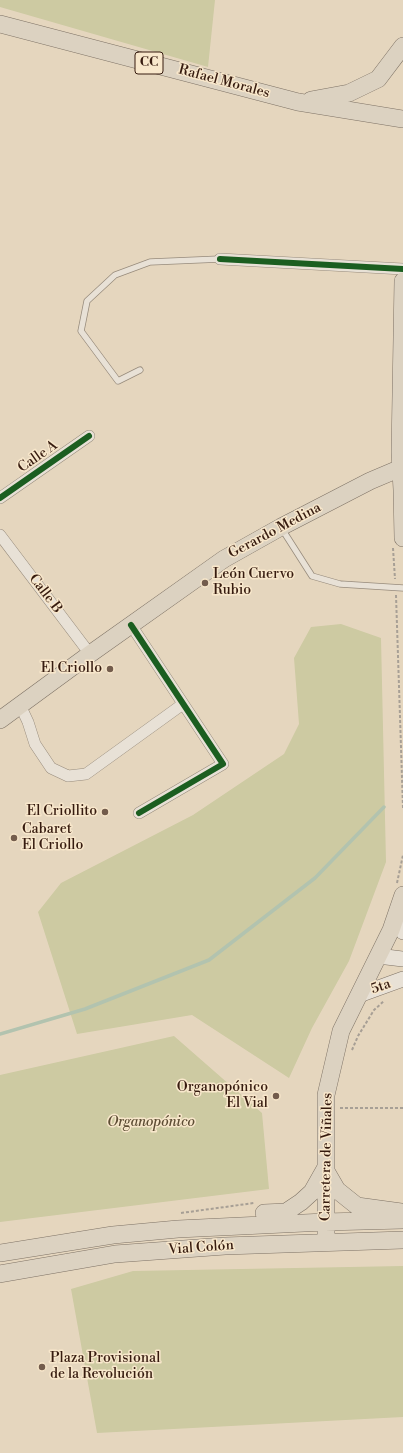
<!DOCTYPE html>
<html>
<head>
<meta charset="utf-8">
<style>
  body { margin:0 }
  canvas { display:block; background:#e5d6be }
</style>
</head>
<body>
<canvas width="403" height="1453"></canvas>
<script>
const g = document.querySelector('canvas').getContext('2d');
g.lineJoin = 'round';
function paint(path, color) { g.fillStyle = color; g.fill(path, 'evenodd'); }
const poly = rows => new Path2D(rows.map(r => 'M' + r).join(''));
function stroke(path, color, width, dash) { g.strokeStyle = color; g.lineWidth = width; g.lineCap = dash ? 'butt' : 'round'; g.setLineDash(dash || []); g.stroke(path); }
function label(font, color, halo, rows, align = 'center') {
  g.font = font + ' "Libre Bodoni",serif'; g.lineWidth = 3; g.setLineDash([]); g.textBaseline = 'middle'; g.strokeStyle = halo; g.fillStyle = color; for (const [text, x, y, turn = 0] of rows) {
    g.save(); g.translate(x, y); g.rotate((+turn || 0) * Math.PI / 180); g.textAlign = isNaN(turn) ? turn : align; if (halo) g.strokeText(text, 0, 0); g.fillText(text, 0, 0); g.restore();
  }
}
paint(poly([
  [0,0,215,0,208,67,0,7],
  [341,624,381,638,386,862,349,961,312,1028,289,1078,192,1015,77,1034,38,912,61,883,193,815,284,754,299,724,294,658,311,627],
  [174,1036,262,1113,269,1189,0,1222,0,1075],
  [403,1266,403,1417,97,1433,71,1289,133,1271]
]), '#cdcaa2');
stroke(poly([
  [0,1034,85,1009,209,960,315,878,384,807]
]), '#b2c3af', 3.5);
const lane = poly([
  [140,370,118,381,81,331,87,301,115,275,150,262,220,259],
  [282,529,312,576,340,584,403,588]
]);
const street = poly([
  [220,259,403,269],
  [0,498,89,436],
  [0,535,90,654],
  [131,625,223,764,139,813],
  [20,705,28,722,35,744,51,768,68,776,86,774,183,704]
]);
const secondary = poly([
  [402,905,402,930,403,932],
  [378,956,403,959],
  [359,995,403,979]
]);
const primary = poly([
  [0,24,298,102,403,119],
  [311,100,349,93,378,79,403,46],
  [403,281,400,452,402,490,403,538],
  [0,720,90,654,224,559,281,527,370,481,403,467],
  [326,1171,337,1190,357,1206,401,1212],
  [264,1213,286,1212,301,1202,312,1192,325,1169],
  [326,1234,326,1095,341,1031,391,930,403,895],
  [0,1253,113,1235,178,1229,325,1222,403,1220],
  [0,1274,115,1254,225,1246,403,1240]
]);
stroke(lane, '#978b7c', 7);
stroke(street, '#978b7c', 12);
stroke(secondary, '#7e7265', 16);
stroke(primary, '#7e7265', 18);
stroke(poly([
  [393,548,395,579],
  [396,595,403,808],
  [397,883,403,855],
  [352,1050,358,1036,374,1010,384,1001],
  [340,1108,403,1108],
  [181,1213,254,1203]
]), '#a79f95', 2, [3, 2]);
stroke(lane, '#e8e1d6', 5.5);
stroke(street, '#e8e1d6', 11);
stroke(secondary, '#e8e1d6', 15);
stroke(primary, '#dcd2c1', 17);
stroke(poly([
  [220,259,403,269],
  [0,498,89,436],
  [131,625,223,764,139,813]
]), '#1b5e20', 6);
for (const [x, y, r, color] of [
  [205,583,4,"#735c4c"],
  [110,669,4,"#735c4c"],
  [105,812,4,"#735c4c"],
  [14,838,4,"#735c4c"],
  [276,1096,4,"#735c4c"],
  [42,1367,4,"#735c4c"]
]) { const dot = new Path2D(); dot.arc(x, y, r, 0, 2 * Math.PI); g.fillStyle = color; g.fill(dot); stroke(dot, '#f8e7cb', 1.5); }
for (const [x, y, w] of [
  [149,63,28]
]) { const box = new Path2D(); box.roundRect(x - w / 2, y - 11, w, 22, 3); g.fillStyle = '#f8e7cb'; g.fill(box); stroke(box, '#361b0f', 1); }
label('bold 13px', '#361b0f', null, [
  ["CC",149,63]
]);
label('14px', '#361b0f', '#f8e7cb', [
  ["Rafael Morales",224,82,15],
  ["Calle A",38,457,-35],
  ["Gerardo Medina",275,531,-28],
  ["Calle B",45,594,53],
  ["5ta",381,987,-19],
  ["Carretera de Viñales",327,1157,-89],
  ["Vial Colón",201,1248,-4]
]);
label('14px', '#361b0f', '#f8e7cb', [
  ["León Cuervo",213,575],
  ["Rubio",213,591],
  ["El Criollo",102,669,"right"],
  ["El Criollito",97,812,"right"],
  ["Cabaret",22,830],
  ["El Criollo",22,846],
  ["Organopónico",268,1088,"right"],
  ["El Vial",268,1104,"right"],
  ["Plaza Provisional",50,1359],
  ["de la Revolución",50,1375]
], 'left');
label('italic 14px', '#5d4d34', '#f8e7cb', [
  ["Organopónico",151,1123]
]);
</script>
</body>
</html>
